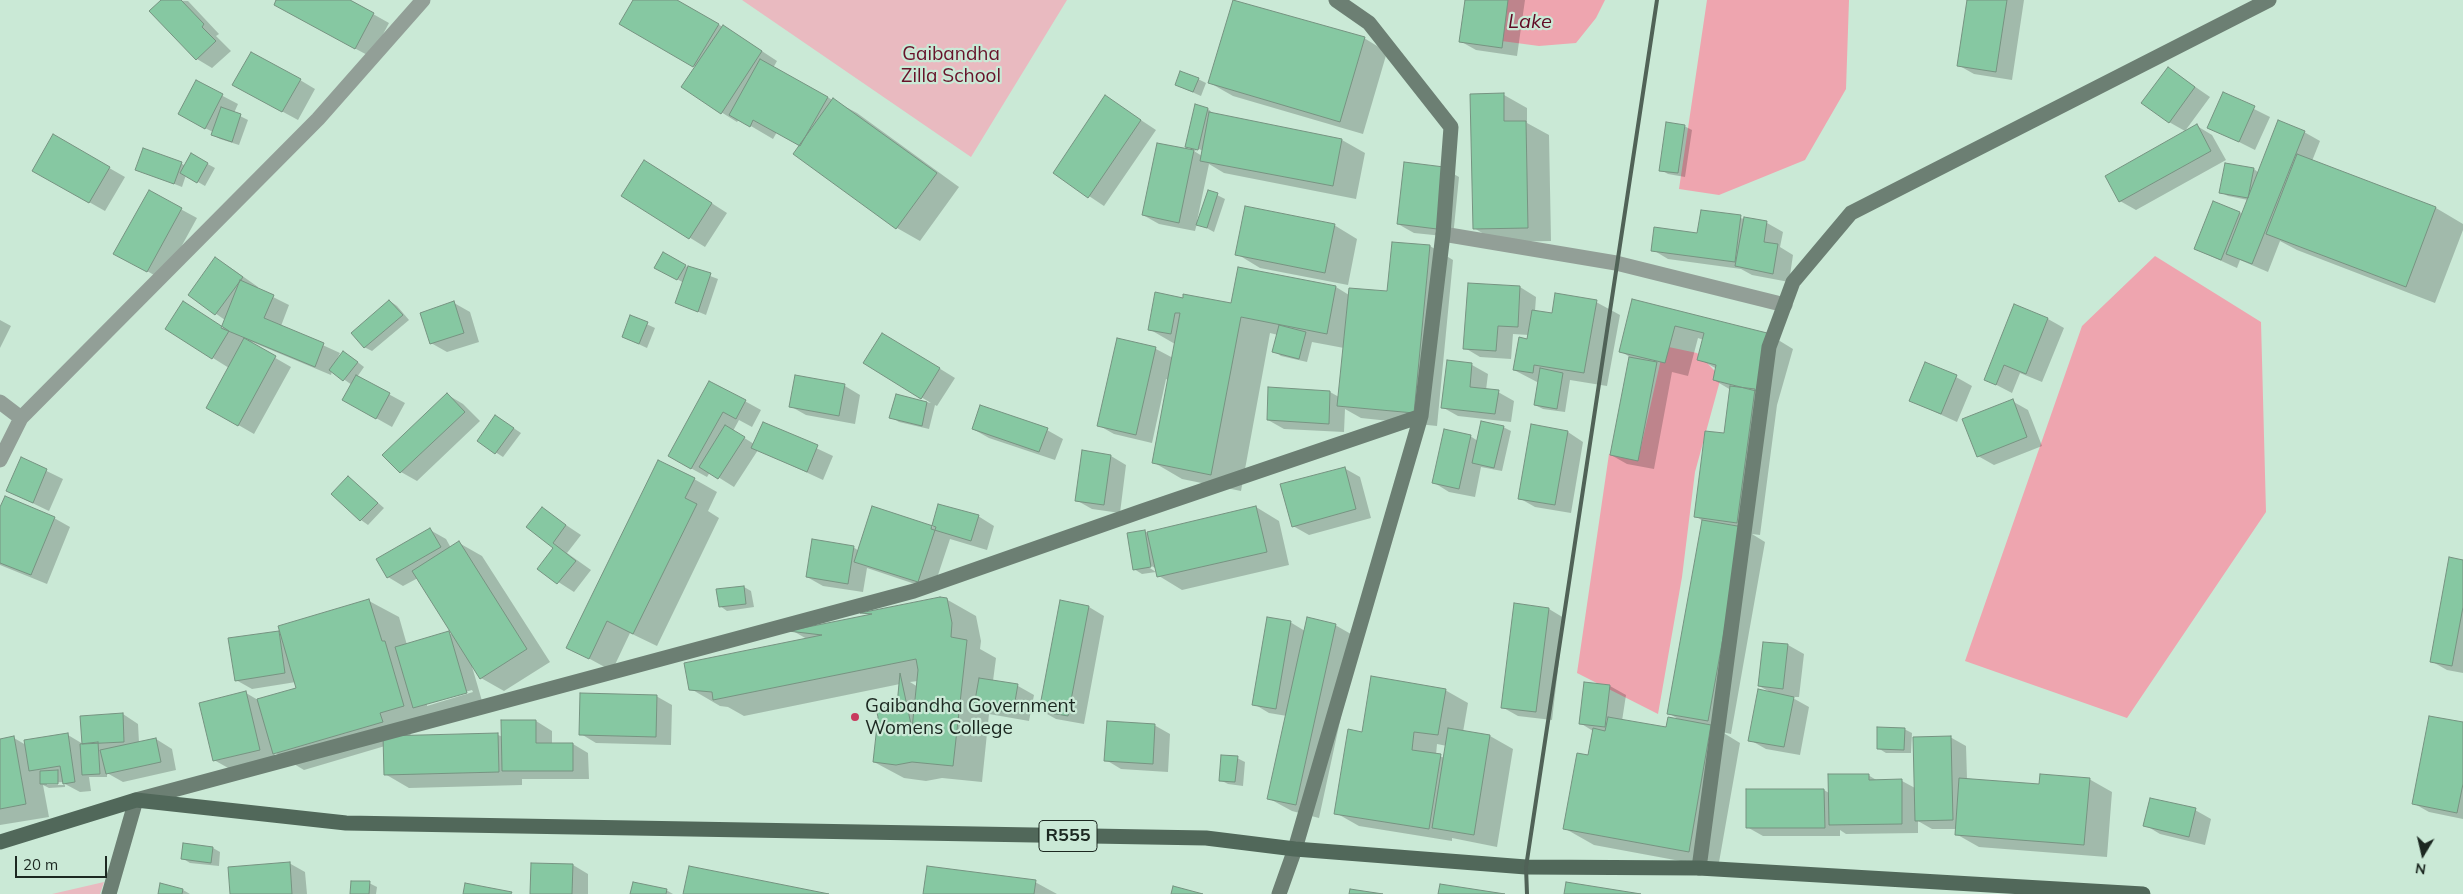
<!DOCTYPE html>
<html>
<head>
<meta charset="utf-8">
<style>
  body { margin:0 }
  #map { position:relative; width:2463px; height:894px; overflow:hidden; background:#cae9d6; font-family:Mulish,sans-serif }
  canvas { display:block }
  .north { position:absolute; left:2398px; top:829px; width:50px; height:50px; -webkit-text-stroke:4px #cae9d6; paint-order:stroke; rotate:189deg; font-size:14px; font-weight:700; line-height:20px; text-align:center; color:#1c2821 }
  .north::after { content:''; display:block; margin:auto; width:18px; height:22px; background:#1c2821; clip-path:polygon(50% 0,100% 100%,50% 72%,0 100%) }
  .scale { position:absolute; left:15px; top:856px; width:92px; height:22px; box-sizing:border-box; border:2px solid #1c2821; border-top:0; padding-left:6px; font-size:15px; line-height:18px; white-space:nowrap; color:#1c2821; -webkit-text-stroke:4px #cae9d6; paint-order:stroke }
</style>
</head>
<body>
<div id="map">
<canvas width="2463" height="894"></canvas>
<div class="north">N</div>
<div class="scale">20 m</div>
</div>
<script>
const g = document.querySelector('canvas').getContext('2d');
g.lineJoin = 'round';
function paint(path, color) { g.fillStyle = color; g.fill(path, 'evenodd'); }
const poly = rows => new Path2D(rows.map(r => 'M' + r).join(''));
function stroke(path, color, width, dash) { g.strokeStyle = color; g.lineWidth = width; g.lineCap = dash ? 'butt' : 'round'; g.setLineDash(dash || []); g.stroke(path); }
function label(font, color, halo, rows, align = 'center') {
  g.font = font + ' Mulish,sans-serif'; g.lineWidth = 4.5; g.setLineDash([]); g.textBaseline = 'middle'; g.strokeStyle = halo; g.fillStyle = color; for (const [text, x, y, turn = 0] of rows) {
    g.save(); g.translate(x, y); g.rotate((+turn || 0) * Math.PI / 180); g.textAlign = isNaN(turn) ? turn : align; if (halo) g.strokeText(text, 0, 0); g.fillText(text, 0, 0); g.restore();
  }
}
paint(poly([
  [742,0,1067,0,971,157],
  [104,882,100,894,52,894]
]), '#e9bac0');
paint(poly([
  [1500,0,1605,0,1596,18,1576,43,1539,46,1494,40],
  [1707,0,1849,0,1846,89,1805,160,1719,195,1679,189],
  [2155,256,2261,322,2266,512,2127,718,1965,661,2082,326],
  [1664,346,1697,353,1721,377,1695,472,1682,577,1658,714,1577,673,1609,454,1638,460]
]), '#eea5af');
paint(poly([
  [163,0,188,1,219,34,216,36,231,51,212,68,197,59],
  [278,0,348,0,389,23,371,57,291,14],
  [635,0,675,0,739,36,777,61,773,68,857,113,959,187,920,241,897,228,794,154,800,146,777,132,773,139,739,119,737,122,721,112,696,67,621,24],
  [1466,0,1525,0,1517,56,1476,50,1460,41],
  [1968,0,2024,0,2012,80,1974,74,1958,65],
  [1364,38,1387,52,1363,134,1233,96,1210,83],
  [2168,68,2210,97,2185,131,2169,122],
  [1198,79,1206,83,1201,96,1176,85],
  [300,80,315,89,298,120,250,94],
  [196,82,238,104,234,113,248,120,239,145,220,139,213,135,213,132,195,123],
  [2224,94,2270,117,2255,150,2209,127],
  [1504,95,1527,108,1527,123,1549,135,1551,241,1497,242,1474,228],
  [1106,97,1156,130,1104,206,1089,196],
  [1196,106,1208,109,1215,115,1342,140,1365,153,1356,199,1224,173,1209,164,1197,221,1199,222,1209,191,1225,199,1214,232,1197,223,1195,231,1159,224,1143,215,1194,151,1202,156,1203,151,1193,146,1192,148,1198,152,1186,146],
  [1684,126,1692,130,1685,177,1668,174,1661,170],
  [2197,126,2212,135,2226,160,2136,210,2120,201,2106,177],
  [2304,132,2320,141,2312,161,2436,208,2463,224,2463,230,2435,303,2297,250,2280,241,2268,272,2240,260,2237,268,2195,249,2240,213,2243,214,2248,200,2228,196,2220,192,2254,169,2259,173],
  [53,136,125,177,105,211,34,171],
  [191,155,215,168,205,186,186,175,182,187,137,169,181,163,185,166],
  [1443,168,1459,177,1453,237,1414,233,1398,224],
  [660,170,727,213,705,247,622,196],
  [149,192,197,218,163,280,115,253],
  [1702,211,1767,223,1783,232,1780,247,1793,255,1789,282,1752,275,1741,269,1668,259,1653,250,1698,234],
  [1334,225,1357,239,1348,285,1260,268,1237,254],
  [1393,243,1430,246,1453,260,1437,426,1361,418,1345,409,1344,432,1284,429,1268,420,1330,392,1339,397,1344,348,1312,342,1307,362,1281,356,1274,351,1278,335,1270,333,1241,491,1182,479,1153,462,1169,380,1166,379,1152,443,1114,434,1098,425,1118,340,1156,349,1173,358,1175,344,1149,329,1184,299,1232,304,1336,287,1349,295,1389,292],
  [663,253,689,268,718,279,706,315,677,303,684,283,656,267],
  [216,259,231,268,258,287,257,289,289,305,281,326,340,353,336,361,351,357,364,367,357,377,405,403,392,427,344,400,352,385,332,371,331,375,252,342,251,344,291,367,254,434,207,407,229,368,213,358,225,320,189,295],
  [1520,287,1536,297,1535,311,1553,314,1596,302,1620,315,1607,386,1570,380,1565,412,1543,409,1535,405,1539,383,1514,370,1529,335,1513,334,1511,359,1480,357,1465,348],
  [1633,300,1770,335,1793,349,1777,405,1760,535,1752,534,1765,542,1731,734,1722,732,1740,743,1718,868,1594,845,1564,828,1589,756,1593,731,1580,723,1610,686,1626,695,1622,721,1667,728,1680,720,1668,713,1703,521,1695,516,1725,435,1731,390,1714,380,1717,369,1699,359,1704,340,1698,338,1688,376,1672,372,1654,469,1627,464,1611,455,1630,357,1620,351],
  [390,301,397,306,409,320,372,351,364,347],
  [454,303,470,312,479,342,447,352,431,343],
  [2015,306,2048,319,2064,328,2042,382,2020,373,2012,393,1985,379],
  [631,317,655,328,647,348,623,337],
  [0,320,11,326,0,348],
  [898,343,955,378,937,406,935,405,929,429,899,422,891,417,897,396,931,403,921,397],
  [1448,362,1472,365,1488,374,1486,390,1498,392,1514,401,1511,422,1458,416,1442,407],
  [1956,377,1972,386,1957,422,1911,401],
  [710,382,761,410,752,427,739,420,733,431,754,444,763,423,833,456,823,480,758,450,734,487,710,472,707,477,685,465],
  [845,386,860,395,855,424,806,415,790,406],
  [448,395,463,404,480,421,417,481,401,472,384,455],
  [2012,401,2028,410,2042,446,1994,465,1978,456],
  [503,421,521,433,503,457,478,441],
  [1532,426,1568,432,1583,442,1571,513,1535,507,1519,498],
  [1503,427,1511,431,1502,471,1481,467,1475,497,1449,492,1433,482,1470,436,1478,441],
  [973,429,1047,430,1063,439,1055,460,989,438],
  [1111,456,1126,465,1120,513,1092,509,1076,500],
  [22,459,63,479,49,511,7,491],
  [1344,468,1360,477,1371,518,1309,535,1293,526],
  [348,477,384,508,368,525,361,520],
  [694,479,717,492,708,511,719,518,657,646,630,633,612,671,568,647],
  [1256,507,1279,521,1289,565,1182,590,1159,576,1157,569,1146,563,1145,565,1156,572,1142,574,1134,569,1145,531,1147,533],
  [542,509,581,535,567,553,591,570,574,592,538,569,554,547,528,527],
  [0,510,54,518,70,527,47,584,0,565],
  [978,516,994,526,987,550,950,539,933,590,867,568,863,592,823,586,807,577,853,547,859,551,933,527],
  [430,530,446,539,451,548,459,543,482,556,550,662,504,691,481,678,471,663,482,701,409,729,411,736,498,735,503,737,536,721,552,731,552,744,573,744,588,753,589,779,522,779,522,785,409,788,385,774,385,746,304,770,274,752,276,759,230,769,214,760,246,693,258,700,298,689,296,682,252,689,236,680,278,633,281,634,369,601,399,617,407,645,449,633,455,636,418,578,403,586,388,577],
  [472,690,473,692,427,706,427,703],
  [2463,561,2463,673,2447,670,2431,661],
  [744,587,751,591,754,607,727,611,720,606],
  [946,599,976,616,981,641,980,649,996,658,993,681,1018,686,1034,695,1029,721,989,714,982,782,942,778,926,781,904,778,874,762,898,706,900,684,744,716,728,707,720,706,691,689,807,639,793,631,870,616,866,613],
  [918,681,918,687,910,682],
  [1089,607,1104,616,1084,724,1056,719,1040,710],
  [1549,609,1564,618,1552,720,1518,716,1502,707],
  [1290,622,1305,631,1335,625,1358,638,1319,818,1292,811,1268,798,1287,716,1269,713,1254,704],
  [1788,645,1804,654,1799,697,1791,697,1809,707,1800,755,1766,749,1750,740,1772,693,1759,686],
  [1445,690,1468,703,1463,732,1490,736,1513,749,1497,847,1452,838,1452,841,1359,826,1336,813,1363,733],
  [1437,744,1447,746,1445,758,1436,755],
  [656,696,672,705,671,745,596,743,581,734],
  [123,714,138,724,139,743,156,739,172,749,176,770,123,782,107,773,107,777,89,777,91,791,80,792,65,784,65,787,49,788,43,785,49,817,0,825,0,740,14,738,26,745,68,735,83,744],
  [64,782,65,785,47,785,47,783],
  [2463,724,2463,819,2429,812,2413,803],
  [1154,725,1170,734,1168,772,1121,769,1106,760],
  [1904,729,1912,733,1911,753,1886,753,1878,748],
  [1950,737,1966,746,1967,779,2040,785,2089,779,2112,792,2107,857,1979,847,1956,834,1957,829,1932,829,1918,821,1918,833,1846,834,1840,830,1840,836,1763,836,1747,827,1747,790,1824,790,1829,793,1868,775,1878,781,1902,781,1915,788],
  [1237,758,1245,762,1243,786,1228,784,1220,780],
  [2195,810,2211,819,2205,845,2160,834,2145,825],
  [213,848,220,852,219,866,190,863,182,858],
  [289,863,305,872,307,894,232,894],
  [573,865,588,874,588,894,531,894],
  [1035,882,1057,894,925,894],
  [369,883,377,887,376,894,351,894],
  [183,890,190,894,159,894],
  [666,890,673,894,632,894]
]), '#0003');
const building = poly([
  [161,0,181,0,204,24,202,27,216,41,196,60,149,11,161,0],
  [276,0,350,0,374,13,355,49,274,5,276,0],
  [633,0,677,0,719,24,693,67,619,24,633,0],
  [1233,0,1365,37,1340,122,1208,83,1233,0],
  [1465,0,1508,0,1502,48,1459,42,1465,0],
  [1967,0,2007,0,1996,72,1957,66,1967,0],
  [723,25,762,51,721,114,681,87,723,25],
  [251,52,301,79,282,112,232,85,251,52],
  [760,59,828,97,800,146,753,120,750,127,729,115,760,59],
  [2168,67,2195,87,2169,123,2141,103,2168,67],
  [1180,71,1199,78,1193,92,1175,85,1180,71],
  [196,80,223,94,205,129,178,114,196,80],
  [2223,92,2255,106,2239,142,2207,128,2223,92],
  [1504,93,1504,121,1526,121,1528,228,1473,229,1470,94,1504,93],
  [1105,95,1141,120,1088,198,1053,173,1105,95],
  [833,98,937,173,896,229,793,154,833,98],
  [1195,104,1208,108,1198,150,1185,147,1195,104],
  [221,107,241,114,232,142,211,135,221,107],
  [1209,112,1342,139,1333,186,1200,161,1209,112],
  [2278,120,2305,131,2252,264,2226,254,2278,120],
  [1666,122,1685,125,1678,173,1659,171,1666,122],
  [2197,124,2211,151,2119,202,2105,176,2197,124],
  [53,134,110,167,89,203,32,171,53,134],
  [1157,143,1194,150,1179,223,1142,215,1157,143],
  [143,148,182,162,174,184,135,170,143,148],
  [191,153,208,163,197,183,180,173,191,153],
  [2297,154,2436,207,2406,287,2266,234,2297,154],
  [644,160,712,203,689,239,621,196,644,160],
  [1404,162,1444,167,1437,229,1397,224,1404,162],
  [2225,163,2254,168,2248,198,2219,193,2225,163],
  [149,190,182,208,147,272,113,254,149,190],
  [1208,190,1218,193,1207,228,1196,225,1208,190],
  [2213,201,2240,212,2221,260,2194,249,2213,201],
  [1245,206,1335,224,1325,273,1235,255,1245,206],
  [1701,210,1741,215,1735,262,1651,251,1654,227,1697,233,1701,210],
  [1744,217,1767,221,1764,242,1778,244,1773,274,1735,266,1744,217],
  [1392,242,1430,245,1414,413,1337,406,1349,288,1387,291,1392,242],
  [663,252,686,265,677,280,654,268,663,252],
  [215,257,243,277,215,315,188,295,215,257],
  [688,266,711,273,698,312,675,303,688,266],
  [1238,267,1336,286,1327,334,1241,317,1211,475,1152,463,1180,313,1175,313,1171,334,1148,330,1155,292,1183,298,1183,294,1231,303,1238,267],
  [240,280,274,295,264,318,324,343,315,367,221,328,240,280],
  [1468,283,1520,286,1518,327,1498,326,1496,351,1463,349,1468,283],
  [1555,293,1597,300,1584,373,1534,365,1533,373,1513,370,1519,337,1527,339,1532,310,1552,313,1555,293],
  [1632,299,1771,334,1756,391,1713,380,1716,365,1697,360,1704,333,1675,326,1665,363,1619,352,1632,299],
  [389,300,403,315,364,348,351,333,389,300],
  [183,301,229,331,212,359,165,329,183,301],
  [454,301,464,333,430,344,420,313,454,301],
  [2014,304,2048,318,2026,374,2004,365,1996,385,1984,380,2014,304],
  [630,315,648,322,639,344,622,337,630,315],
  [1279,325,1306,332,1299,359,1272,352,1279,325],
  [882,333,940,368,921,399,863,363,882,333],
  [244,338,276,356,238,426,206,408,244,338],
  [1117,338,1156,347,1136,435,1097,426,1117,338],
  [343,351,358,362,343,381,329,370,343,351],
  [1629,357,1657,362,1638,461,1610,455,1629,357],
  [1447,360,1472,363,1470,387,1499,390,1495,414,1441,408,1447,360],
  [1925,362,1957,375,1941,414,1909,401,1925,362],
  [1540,368,1563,373,1557,409,1534,405,1540,368],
  [356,375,390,393,376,419,342,400,356,375],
  [795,375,845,384,839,416,789,407,795,375],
  [709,381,746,400,736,419,723,412,691,469,668,456,709,381],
  [1730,386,1755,389,1737,523,1694,517,1705,431,1724,433,1730,386],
  [1268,387,1330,391,1329,424,1267,420,1268,387],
  [447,393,465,412,400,473,382,455,447,393],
  [896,394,927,402,922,426,889,418,896,394],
  [2013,399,2027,437,1977,457,1962,419,2013,399],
  [980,405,1048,428,1039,452,972,429,980,405],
  [495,415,514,428,495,454,477,441,495,415],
  [1481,421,1504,426,1494,468,1472,463,1481,421],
  [763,422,818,445,807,472,751,448,763,422],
  [1531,424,1568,431,1555,505,1518,499,1531,424],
  [725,425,745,437,718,479,699,467,725,425],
  [1444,429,1471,435,1459,489,1432,483,1444,429],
  [1082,450,1111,455,1104,505,1075,501,1082,450],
  [21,457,47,469,33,503,6,491,21,457],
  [658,460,695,478,685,498,697,504,633,634,607,621,589,659,566,648,658,460],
  [1345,467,1356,509,1292,527,1280,484,1345,467],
  [348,476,378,503,360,521,331,494,348,476],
  [5,496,55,517,31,575,0,563,0,507,5,496],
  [938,504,979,515,971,541,931,529,938,504],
  [872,506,936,527,918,582,854,562,872,506],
  [1256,506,1267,552,1157,577,1147,532,1256,506],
  [542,507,566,525,553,543,576,561,557,584,537,569,553,548,526,527,542,507],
  [1702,520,1743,527,1708,721,1667,714,1702,520],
  [430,528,441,547,387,578,376,559,430,528],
  [1145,530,1151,567,1133,570,1127,533,1145,530],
  [812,539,854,546,848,584,806,577,812,539],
  [459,541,527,649,480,679,412,571,459,541],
  [2449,557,2463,560,2463,607,2452,666,2430,662,2449,557],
  [744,586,746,604,719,607,716,589,744,586],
  [940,597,947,598,952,623,951,637,967,640,953,766,912,762,896,765,873,762,878,717,876,709,897,705,900,673,912,729,918,670,916,659,713,700,712,692,689,690,684,663,822,635,788,631,872,614,860,613,940,597],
  [369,599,382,641,385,641,404,706,380,713,383,722,273,754,257,699,296,688,278,626,369,599],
  [1060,600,1089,606,1068,716,1039,711,1060,600],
  [1514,603,1549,608,1536,712,1501,708,1514,603],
  [1267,617,1291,621,1276,709,1252,705,1267,617],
  [1307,617,1336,624,1296,805,1267,799,1307,617],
  [279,631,285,673,235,681,228,638,279,631],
  [449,631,467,693,413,708,395,647,449,631],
  [1763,642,1788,644,1783,689,1758,686,1763,642],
  [1371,676,1446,689,1438,735,1414,732,1412,750,1441,754,1429,829,1334,814,1348,729,1362,732,1371,676],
  [979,678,1018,684,1013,713,974,706,979,678],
  [1584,682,1610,685,1605,727,1579,724,1584,682],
  [1758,689,1794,697,1784,747,1748,741,1758,689],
  [246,691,260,750,213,761,199,703,246,691],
  [580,693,657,695,656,737,579,735,580,693],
  [123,713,124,742,82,744,80,716,123,713],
  [2429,716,2463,722,2463,784,2457,813,2412,804,2429,716],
  [1608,717,1666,727,1668,717,1711,725,1689,852,1563,829,1577,753,1588,755,1593,728,1605,731,1608,717],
  [501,720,536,720,536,743,573,743,573,771,502,771,501,720],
  [1107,721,1155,724,1153,764,1104,761,1107,721],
  [1877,727,1905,728,1904,750,1877,749,1877,727],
  [1448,728,1490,735,1474,835,1432,828,1448,728],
  [68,733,75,782,63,784,60,766,29,771,24,740,68,733],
  [498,733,499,772,384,775,383,736,498,733],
  [14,736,26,804,0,809,0,739,14,736],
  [1951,736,1953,820,1915,821,1913,737,1951,736],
  [156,738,161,762,106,774,100,750,156,738],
  [98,742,100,774,82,775,80,744,98,742],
  [1221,755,1238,756,1235,782,1219,781,1221,755],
  [58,770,58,784,40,784,40,771,58,770],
  [1828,774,1869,774,1869,780,1902,779,1902,824,1829,825,1828,774],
  [2040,774,2090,778,2084,845,1955,835,1959,778,2039,784,2040,774],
  [1746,789,1824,789,1825,828,1746,828,1746,789],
  [2150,798,2196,808,2189,837,2143,826,2150,798],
  [183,843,213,847,211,863,181,859,183,843],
  [290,862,292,894,230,894,228,867,290,862],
  [531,863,573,864,572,894,530,894,531,863],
  [689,866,829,894,683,894,689,866],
  [927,866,1036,880,1034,894,923,894,927,866],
  [351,881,370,881,369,894,350,894,351,881],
  [633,882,667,889,666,894,630,894,633,882],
  [1566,882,1641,894,1564,894,1566,882],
  [160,883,183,889,182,894,158,894,160,883],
  [465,883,512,892,511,894,463,894,465,883],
  [1440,884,1505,894,1438,894,1440,884],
  [1173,886,1203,894,1171,894,1173,886],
  [1350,889,1383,894,1349,894,1350,889]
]);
paint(building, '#86c8a2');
stroke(building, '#769381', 1);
stroke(poly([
  [1443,234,1616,263,1785,305],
  [0,402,21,418],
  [0,460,21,418,318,119,423,0]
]), '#929f97', 15);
stroke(poly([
  [1699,868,1769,347,1793,282,1851,213,2269,0],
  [109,894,136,800,914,591,1142,511,1421,416],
  [1279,894,1295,849,1421,416,1443,234,1451,127,1369,23,1336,0]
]), '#6c7f73', 15);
stroke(poly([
  [0,842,136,800,346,823,1206,838,1295,849,1526,867,1699,868,2143,894]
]), '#51685a', 15);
stroke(poly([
  [1527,894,1526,867,1657,0]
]), '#506257', 4);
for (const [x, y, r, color] of [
  [855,717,5,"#c8395d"]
]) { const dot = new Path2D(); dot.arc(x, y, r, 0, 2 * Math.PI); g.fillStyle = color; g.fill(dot); stroke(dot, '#cae9d6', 2); }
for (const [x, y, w] of [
  [1068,836,58]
]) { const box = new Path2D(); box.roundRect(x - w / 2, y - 15.5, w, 31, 4); g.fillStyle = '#cae9d6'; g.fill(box); stroke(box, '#1c2821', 1); }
label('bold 18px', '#1c2821', null, [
  ["R555",1068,836]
]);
label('19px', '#67132a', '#cae9d6', [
  ["Gaibandha",951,54],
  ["Zilla School",951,76]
]);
label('19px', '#1c2821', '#cae9d6', [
  ["Gaibandha Government",865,706],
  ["Womens College",865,728]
], 'left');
label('italic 20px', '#600a24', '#cae9d6', [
  ["Lake",1530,22]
]);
</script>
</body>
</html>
